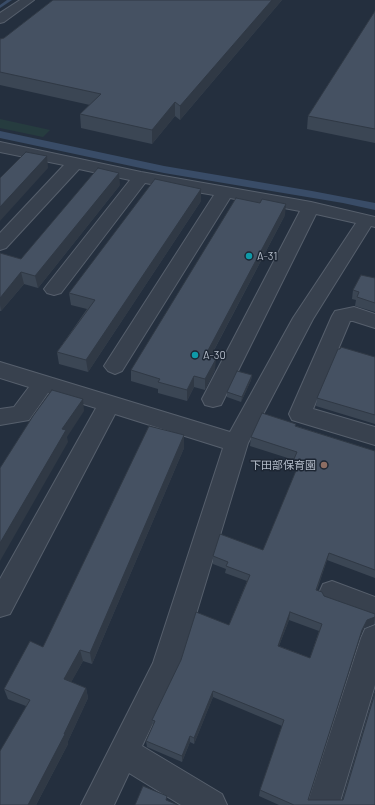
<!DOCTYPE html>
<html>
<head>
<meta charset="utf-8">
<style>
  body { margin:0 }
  canvas { display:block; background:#242f3e }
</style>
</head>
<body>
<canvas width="375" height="805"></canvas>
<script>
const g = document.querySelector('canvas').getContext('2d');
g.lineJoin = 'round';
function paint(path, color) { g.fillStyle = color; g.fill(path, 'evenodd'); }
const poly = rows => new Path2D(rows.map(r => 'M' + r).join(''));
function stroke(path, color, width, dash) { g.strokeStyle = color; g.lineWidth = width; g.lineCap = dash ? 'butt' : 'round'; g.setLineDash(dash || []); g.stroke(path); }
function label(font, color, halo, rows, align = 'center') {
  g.font = font + ' Barlow,"Noto Sans JP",sans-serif'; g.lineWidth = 3; g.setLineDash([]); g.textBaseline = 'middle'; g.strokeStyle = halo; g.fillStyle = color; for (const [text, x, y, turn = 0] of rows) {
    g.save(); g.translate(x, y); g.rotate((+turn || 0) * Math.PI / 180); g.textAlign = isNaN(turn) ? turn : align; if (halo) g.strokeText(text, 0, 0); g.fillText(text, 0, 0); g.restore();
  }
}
paint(poly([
  [0,119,50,130,43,137,0,128]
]), '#263c3f');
paint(poly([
  [0,131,164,166,312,191,375,203,375,210,343,203,164,173,0,138]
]), '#394c67');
paint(poly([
  [7,0,12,0,0,8,0,5,7,0]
]), '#394c67');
const minor = poly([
  [20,0,34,0,4,22,0,23,0,13,20,0],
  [0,142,141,172,311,202,375,217,375,227,371,226,313,319,248,443,180,667,142,746,222,794,227,805,181,805,129,773,114,805,81,805,153,663,223,448,115,414,10,614,0,617,0,579,96,408,48,393,29,420,0,425,0,409,14,407,29,387,0,378,0,362,230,432,293,318,356,223,316,214,224,399,221,405,213,407,205,405,202,399,300,211,230,198,122,371,115,374,108,371,104,366,214,195,145,183,61,293,54,295,47,293,44,289,47,285,130,180,79,169,6,248,0,250,0,233,64,165,0,152,0,142],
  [354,307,375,314,375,328,353,321,350,321,313,409,375,427,375,445,292,420,289,414,332,316,335,311,354,307],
  [332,581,375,597,375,621,323,602,319,593,323,584,332,581],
  [375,625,375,685,339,805,307,805,361,638,365,629,375,625]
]);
stroke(minor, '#565f6c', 2);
paint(minor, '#38414e');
paint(poly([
  [53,0,282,0,180,120,175,116,152,144,81,128,80,114,90,105,0,85,0,39,4,38],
  [375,11,375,143,307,129,308,116],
  [120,185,38,288,24,284,1,311,0,311,0,253,21,259],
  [201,201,88,372,59,364,57,352,87,309,71,305,69,293],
  [285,215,210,358,215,370,205,390,194,387,187,401,158,393,158,389,131,381,131,370],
  [375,278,375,312,355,306,356,300,352,299,353,290],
  [375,357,375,424,316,406,317,398],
  [252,375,251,380,241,402,227,397,227,392],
  [296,424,296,426,375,451,375,578,327,560,317,590,324,596,375,614,375,624,374,624,364,628,360,636,308,800,342,800,375,690,375,805,279,805,259,796,260,790,282,726,213,697,194,744,190,742,182,762,147,747,146,741,153,726,152,720,229,625,247,581,225,573,226,569,213,564,213,556,263,550,297,469,293,467,294,460,250,446,251,437],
  [289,620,319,631,310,658,279,646],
  [184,435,184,448,92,664,83,661,71,682,86,688,88,698,68,741,68,744,36,805,0,805,26,706,8,699,4,689,43,647]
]), '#3b4654');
paint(poly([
  [272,0,282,0,180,120,180,106],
  [175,102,175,116,152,144,152,130],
  [47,156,48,168,0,221,0,207],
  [119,173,120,185,38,288,35,276],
  [201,189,201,201,88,372,86,360],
  [286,204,285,215,205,367,205,356],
  [21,272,24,284,1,311,0,305,0,298],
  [216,359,215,370,205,390,205,379],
  [252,375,251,380,241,402,242,397],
  [194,376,194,387,187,401,187,390],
  [83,399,84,411,67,437,68,442,0,561,0,543,62,429],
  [184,435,184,448,92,664,90,653],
  [329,553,327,560,314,597,316,590],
  [290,612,289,620,276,653,278,646],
  [375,617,374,624,364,628,360,638,362,630,367,620],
  [80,650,83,661,67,690,64,679],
  [86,688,88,698,68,741,68,744,36,805,28,805],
  [213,691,213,697,194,744,194,738],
  [190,736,190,742,182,762,182,756]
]), '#303945');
const building = poly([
  [53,0,272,0,180,106,175,102,152,130,80,114,101,94,0,72,0,39,4,38,53,0],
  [375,11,375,129,308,116,375,11],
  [26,152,47,156,0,207,0,178,26,152],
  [98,168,119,173,35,276,21,272,0,298,0,253,21,259,98,168],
  [155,179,201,189,86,360,57,352,95,300,69,293,155,179],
  [236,198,260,203,262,199,286,204,205,356,216,359,205,379,194,376,187,390,158,382,160,379,131,370,236,198],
  [361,275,375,278,375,303,357,297,359,292,353,290,361,275],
  [341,347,375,357,375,415,317,398,338,349,340,349,341,347],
  [237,371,252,375,242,397,227,392,237,371],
  [52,390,83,399,62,429,66,430,0,543,0,468,33,416,52,390],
  [262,413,296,424,295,426,375,451,375,570,329,553,316,590,322,592,324,596,375,614,375,617,367,620,362,630,308,800,343,800,375,693,375,805,294,805,260,790,284,720,213,691,194,738,190,736,182,756,146,741,155,721,152,720,181,660,196,612,229,625,250,575,226,566,228,562,213,556,220,534,263,550,300,461,294,459,297,452,251,437,262,413],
  [290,612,322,624,310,658,278,646,290,612],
  [149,426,184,435,90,653,80,650,64,679,86,688,64,734,65,734,28,805,0,805,0,751,30,700,4,689,30,641,43,647,149,426],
  [143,786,167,796,166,800,178,805,135,805,143,786]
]);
paint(building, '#455162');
stroke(building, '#303945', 1);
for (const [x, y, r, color] of [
  [249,256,4,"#0f9aa8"],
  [195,355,4,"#0f9aa8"],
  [324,465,4,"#8d6e63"]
]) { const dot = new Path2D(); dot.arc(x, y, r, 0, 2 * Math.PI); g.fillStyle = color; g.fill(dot); stroke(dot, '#1d2633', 1.5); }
label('11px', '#b4bcc9', '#1d2633', [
  ["A-31",257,256],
  ["A-30",203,355],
  ["下田部保育園",316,465,"right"]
], 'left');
</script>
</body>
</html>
